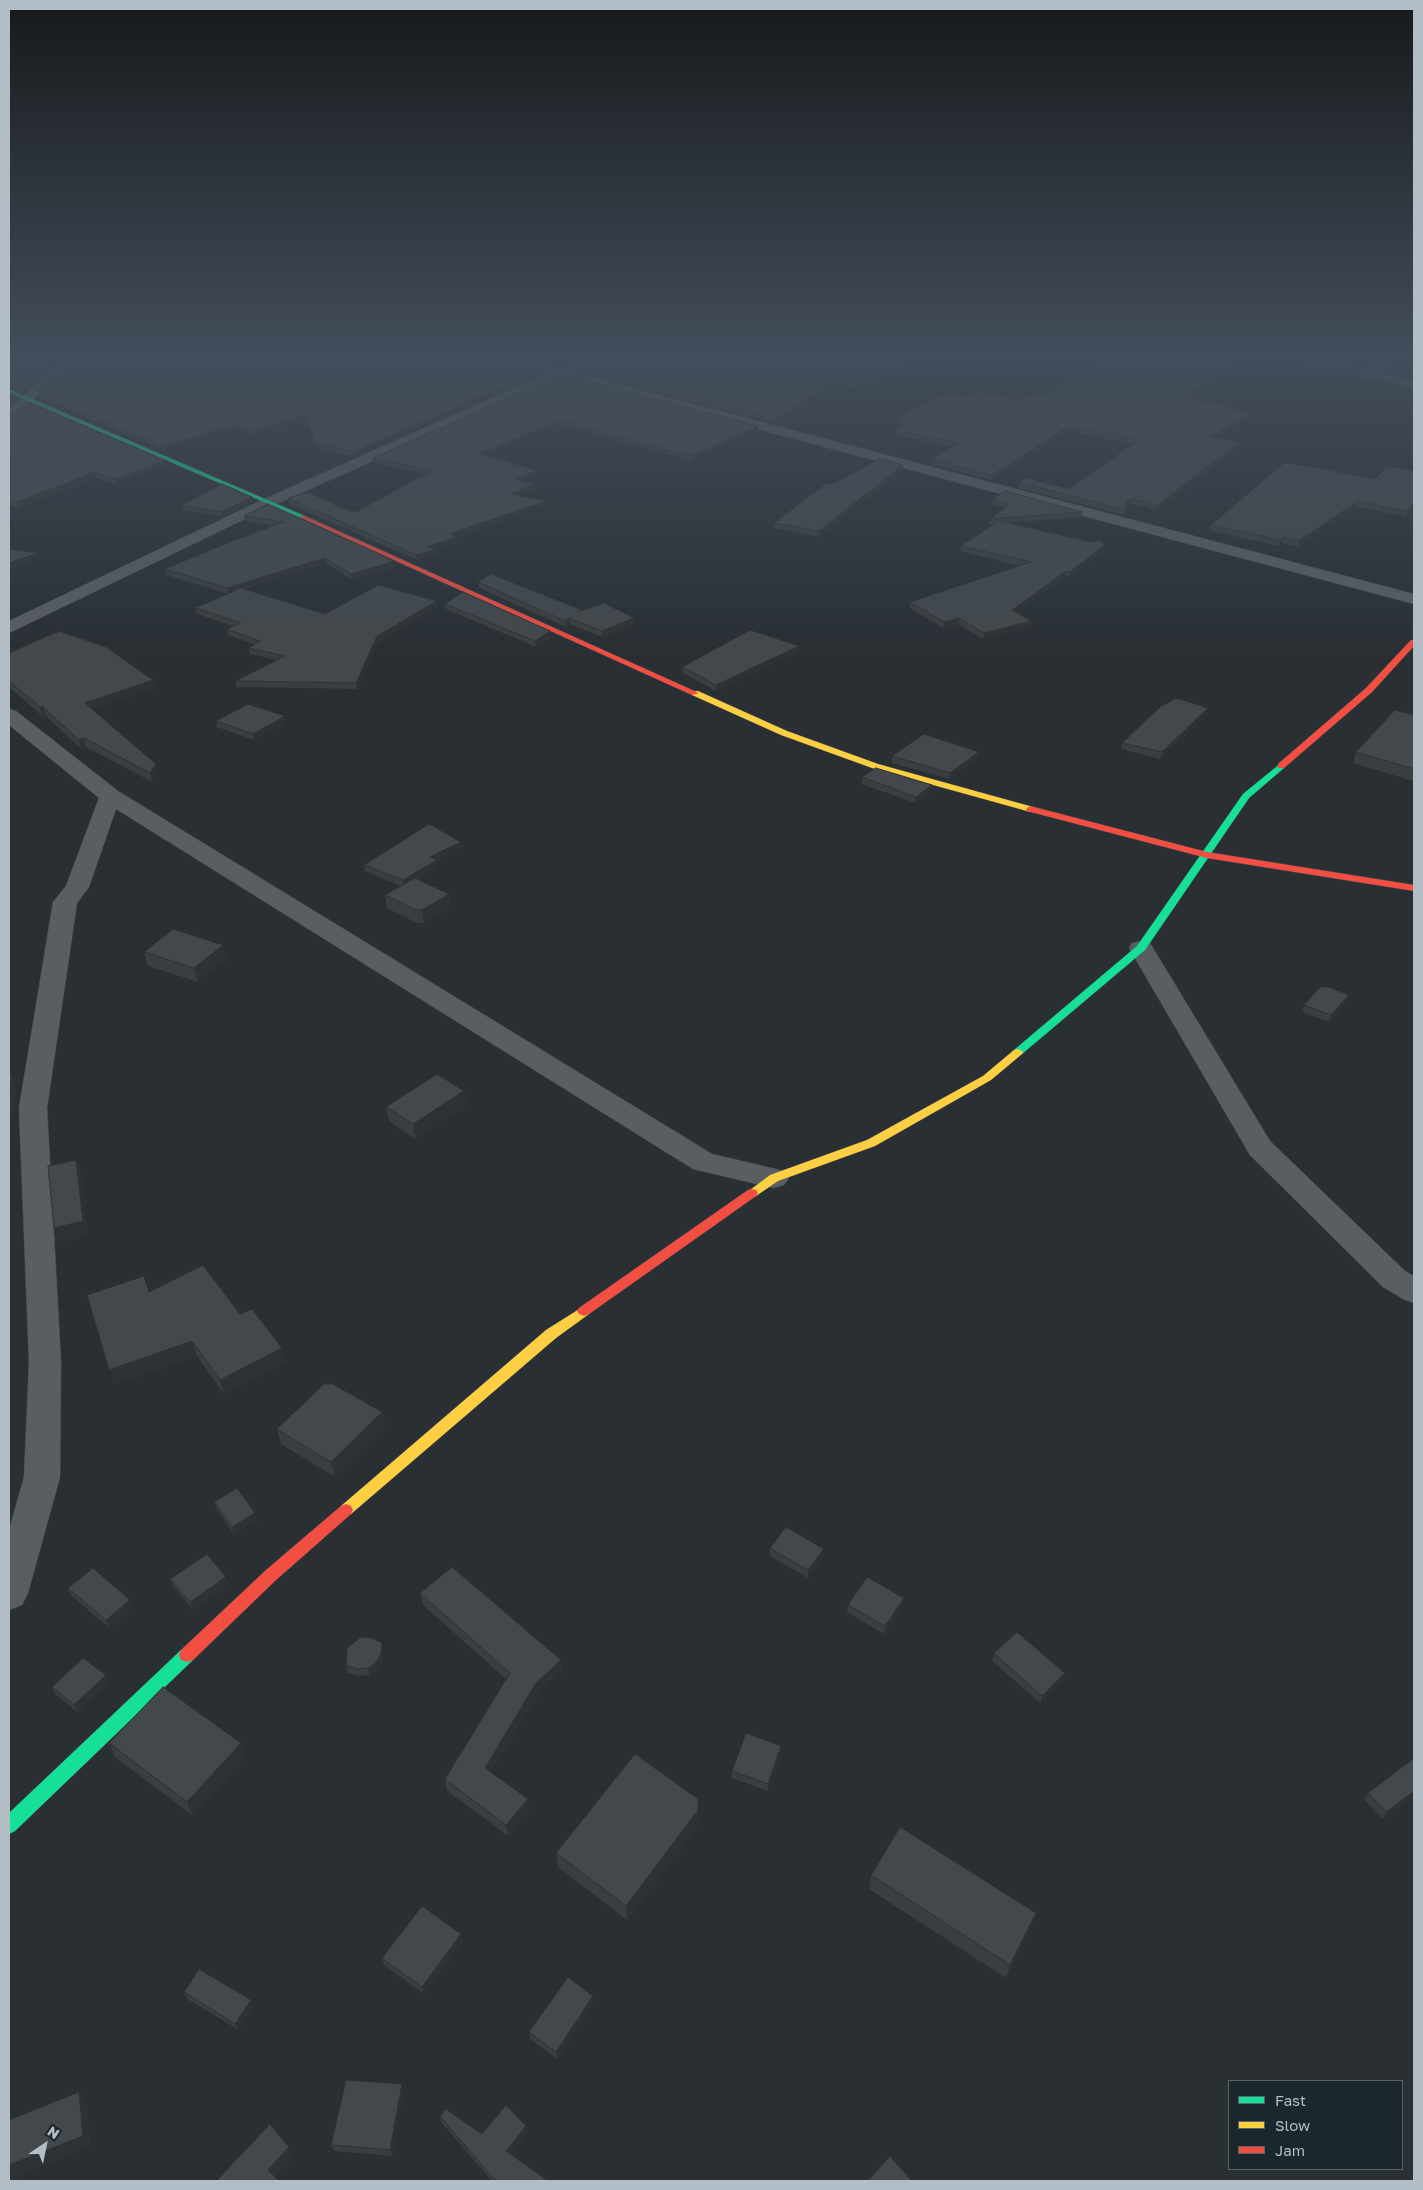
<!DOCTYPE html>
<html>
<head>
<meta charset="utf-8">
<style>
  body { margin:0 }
  #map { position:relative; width:1423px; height:2190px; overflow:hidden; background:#292f33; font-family:"Golos Text",sans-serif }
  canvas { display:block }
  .frame { position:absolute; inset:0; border:10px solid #b2bdc5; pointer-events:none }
  .legend { position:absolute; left:1228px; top:2080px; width:175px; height:90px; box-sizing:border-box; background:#1c272d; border:1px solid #58636a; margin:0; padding:6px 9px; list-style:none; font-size:15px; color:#b2bdc5 }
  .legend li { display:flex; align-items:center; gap:10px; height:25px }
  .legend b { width:25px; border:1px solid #58636a }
  .north { position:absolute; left:20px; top:2120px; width:50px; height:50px; -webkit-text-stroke:4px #1c272d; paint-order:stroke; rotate:34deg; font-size:14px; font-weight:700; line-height:20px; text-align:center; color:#b2bdc5 }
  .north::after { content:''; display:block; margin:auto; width:18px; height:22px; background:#b2bdc5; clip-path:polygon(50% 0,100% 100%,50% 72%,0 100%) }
</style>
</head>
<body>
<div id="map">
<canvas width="1423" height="2190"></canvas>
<div class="frame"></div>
<ul class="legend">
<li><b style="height:6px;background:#16e098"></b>Fast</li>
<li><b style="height:6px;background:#ffcf43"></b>Slow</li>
<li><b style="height:6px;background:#f24e42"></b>Jam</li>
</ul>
<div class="north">N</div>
</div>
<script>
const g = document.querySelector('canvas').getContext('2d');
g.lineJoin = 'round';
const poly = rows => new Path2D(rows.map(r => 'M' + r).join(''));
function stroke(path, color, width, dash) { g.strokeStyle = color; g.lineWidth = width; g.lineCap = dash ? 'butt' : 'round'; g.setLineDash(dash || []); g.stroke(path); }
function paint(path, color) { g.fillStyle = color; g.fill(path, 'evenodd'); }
const street = poly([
  [68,353,81,353,14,419,9,420,9,409,68,353],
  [480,353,499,353,559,369,596,353,611,353,609,356,572,372,1414,594,1414,604,562,377,274,505,9,633,9,621,264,499,548,373,482,356,480,353],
  [1270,353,1291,353,1414,380,1414,388,1276,357,1270,353],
  [9,709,16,711,118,791,712,1154,784,1171,789,1178,784,1185,774,1188,693,1169,116,809,89,887,77,903,47,1108,61,1362,60,1477,28,1593,22,1605,9,1610,9,1530,24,1477,29,1362,19,1108,53,902,66,886,99,798,9,725,9,709],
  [1141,941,1150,943,1153,948,1270,1141,1405,1271,1414,1276,1414,1303,1403,1299,1383,1287,1250,1155,1129,948,1132,943,1141,941]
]);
const fast = poly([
  [9,389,305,516,306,517,301,518,9,393,9,389],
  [1281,763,1284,764,1284,768,1249,798,1145,950,1022,1054,1014,1054,1013,1052,1014,1050,1137,946,1243,794,1281,763],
  [187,1648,193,1650,195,1655,193,1660,15,1831,9,1834,9,1813,181,1650,187,1648]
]);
const slow = poly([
  [692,691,698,691,787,731,878,764,1033,807,1034,809,1030,812,1027,811,872,768,781,735,692,695,692,691],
  [1018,1049,1023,1052,1022,1054,991,1080,875,1146,778,1181,756,1196,752,1197,748,1196,746,1193,770,1175,867,1140,983,1076,1014,1050,1018,1049],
  [584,1306,589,1308,591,1311,589,1314,556,1338,351,1514,346,1516,341,1514,339,1510,341,1506,546,1330,584,1306]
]);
const jam = poly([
  [301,516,305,516,699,693,692,695,301,518,301,516],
  [1411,640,1414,640,1414,646,1372,692,1284,768,1278,768,1278,764,1366,688,1411,640],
  [1030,806,1207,852,1414,885,1414,891,1207,858,1027,811,1026,809,1030,806],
  [752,1189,756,1190,758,1193,756,1196,589,1314,584,1316,579,1314,577,1311,579,1308,748,1190,752,1189],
  [346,1504,351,1506,353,1510,351,1514,276,1580,193,1660,187,1662,181,1660,179,1655,181,1650,266,1570,341,1506,346,1504]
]);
stroke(street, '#464b4e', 1);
stroke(fast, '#464b4e', 1);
stroke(slow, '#464b4e', 1);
stroke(jam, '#464b4e', 1);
paint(street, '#585e62');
paint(fast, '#16e098');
paint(slow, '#ffcf43');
paint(jam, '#f24e42');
paint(poly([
  [9,353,66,353,25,392,9,386],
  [505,353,592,353,559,367],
  [940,353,859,390,834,382,786,418,775,423,578,372,577,367],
  [1111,353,1274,353,1277,354,1362,373,1361,378,1249,359,1188,398,1230,406,1229,409,1251,413,1250,418,1216,438,1240,442,1239,448,1155,512,1148,507,1130,504,1126,507,1125,514,1120,514,1019,488,1019,482,1069,489,1134,444,1068,431,992,480,930,464,930,459,952,447,895,435,895,430,903,425,897,424,897,418,966,397,1022,400,1044,395,1112,353],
  [1298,353,1414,353,1414,358,1412,357,1387,372],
  [542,373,353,457,317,447,305,419,258,435,238,429,165,451,39,397,37,392],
  [562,374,758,426,758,431,691,461,562,425,487,455,538,477,524,482,534,490,520,496,546,506,457,537,457,542,436,549,437,554,417,560,289,504,288,498,342,508,356,512,424,474,373,463,373,458],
  [9,416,168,466,116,484,96,478,19,508,9,506],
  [903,465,903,470,819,537,774,528,774,523,833,484],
  [1414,471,1414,507,1406,516,1356,507,1298,547,1282,543,1279,546,1210,531,1211,525,1375,479],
  [993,499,1082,512,1081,517,1006,523,1105,545,1104,551,1069,577,1065,576,1016,612,1031,621,1030,627,983,639,958,624,943,628,910,608,910,602,1020,566,960,551,961,546,995,524,989,524,990,519,1005,508,992,504],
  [253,502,222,517,183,510,182,505],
  [268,504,396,567,352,580,326,563,245,589,325,614,437,607,378,642,357,689,236,687,235,681,277,660,250,654,249,648,254,644,228,635,227,629,233,626,197,614,195,608,228,594,167,575,165,569,274,526,245,521,244,516],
  [478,582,582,610,582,611,634,618,634,624,602,637,570,624,566,627,479,588],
  [445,604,550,631,551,637,536,647,446,609],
  [799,646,799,652,716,691,683,673,682,667],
  [9,653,153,680,155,689,92,709,158,772,152,782,86,747,81,749,45,715,42,716,9,687],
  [1206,715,1160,759,1121,749,1122,743],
  [1414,715,1414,779,1413,781,1353,763,1356,752],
  [216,721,286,723,254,740,217,727],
  [979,752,978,758,949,779,892,763,892,756],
  [862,777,932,785,931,792,915,803,862,784],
  [462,849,437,861,438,867,418,879,449,894,450,908,424,923,417,923,387,908,385,895,401,886,365,871,364,865],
  [144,952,227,959,198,982,148,966],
  [1349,995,1346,1002,1329,1022,1302,1012,1304,1005],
  [464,1091,466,1106,415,1139,389,1121,386,1107],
  [149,1292,240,1314,286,1362,224,1394,197,1356,115,1384,109,1370],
  [382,1412,385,1427,335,1477,281,1444,277,1429],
  [214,1502,257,1520,234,1535,217,1509],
  [770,1548,823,1556,808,1578,770,1556],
  [170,1579,229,1585,193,1610,173,1586],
  [68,1588,133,1607,109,1628,72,1596],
  [420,1593,561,1660,562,1671,538,1694,491,1772,528,1799,529,1810,508,1836,447,1791,445,1779,506,1679,423,1605],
  [848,1605,903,1605,884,1634,847,1612],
  [382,1643,383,1650,383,1662,377,1671,370,1675,359,1676,348,1673,346,1665],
  [994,1653,1065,1673,1063,1680,1040,1703,992,1661],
  [106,1675,109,1683,78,1712,55,1694,52,1687],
  [109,1743,246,1757,193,1816,115,1757],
  [781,1746,781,1753,768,1791,732,1778,732,1771],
  [1368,1793,1414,1795,1382,1819,1364,1800],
  [699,1824,627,1920,558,1867,556,1853],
  [871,1875,1036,1913,1032,1926,1006,1978,869,1889],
  [463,1941,424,1994,384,1965,382,1958],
  [184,1992,254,2007,239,2030,187,1999],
  [594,2002,557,2059,530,2039,529,2032],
  [404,2090,392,2156,334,2151,331,2145],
  [440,2116,482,2134,526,2126,528,2132,510,2154,548,2181,492,2181,441,2122]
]), '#393e40');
paint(poly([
  [60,353,66,353,25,392,23,387],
  [581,353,592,353,559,367,559,362],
  [930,353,940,353,859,390,859,385],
  [1413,353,1412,357,1387,372,1388,367],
  [1250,354,1249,359,1182,402,1183,397],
  [542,369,542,373,353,457,353,452],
  [834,377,834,382,786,418,775,423,775,418],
  [14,396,15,401,9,407,9,401],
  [1251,413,1250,418,1209,442,1210,437],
  [304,414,305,419,258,435,257,430],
  [562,420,562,425,480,458,480,453],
  [237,424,238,429,165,451,164,446],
  [758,426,758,431,691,461,691,456],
  [1069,426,1068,431,992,480,992,475],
  [1240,442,1239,448,1155,512,1156,506],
  [167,461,168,466,116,484,115,479],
  [903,465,903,470,819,537,819,531],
  [538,471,538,477,516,485,515,479],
  [95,472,96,478,19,508,17,502],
  [533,484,534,490,512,499,512,494],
  [252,497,253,502,222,517,221,512],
  [1131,499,1130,504,1125,508,1126,503],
  [546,501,546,506,457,537,457,542,436,549,437,554,417,560,416,555,426,547,450,534],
  [1358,501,1356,507,1298,547,1299,541],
  [1414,503,1414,507,1406,516,1407,511],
  [1283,537,1282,543,1279,546,1280,540],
  [1105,545,1104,551,1069,577,1070,572],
  [38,553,39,559,9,569,9,563],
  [325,558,326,563,228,594,227,588],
  [395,561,396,567,352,580,351,574],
  [1066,571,1065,576,1011,616,1012,610],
  [437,601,437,607,378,642,357,689,356,683,377,636],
  [569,618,570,624,566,627,565,621],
  [634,618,634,624,602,637,602,631],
  [959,618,958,624,943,628,944,622],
  [1031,621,1030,627,983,639,984,633],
  [550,631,551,637,536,647,535,641],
  [799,646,799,652,716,691,716,685],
  [153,680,155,689,87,711,85,703],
  [40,707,43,707,45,715,42,716],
  [1208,708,1206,715,1160,759,1162,752],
  [285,716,286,723,254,740,253,734],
  [84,738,86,747,81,749,79,740],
  [979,752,978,758,949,779,950,773],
  [156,764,158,772,152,782,150,773],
  [932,785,931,792,915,803,916,797],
  [461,842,462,849,437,861,438,867,404,887,403,880,430,857],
  [449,894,450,908,424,923,422,910],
  [223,945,227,959,198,982,194,968],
  [1349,995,1346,1002,1329,1022,1331,1015],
  [12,1074,17,1089,11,1122,9,1123,9,1090],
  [464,1091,466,1106,415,1139,413,1124],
  [76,1160,82,1175,88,1236,59,1243,54,1228],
  [192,1341,197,1356,115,1384,109,1370],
  [282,1348,286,1362,224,1394,220,1380],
  [382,1412,385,1427,335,1477,331,1462],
  [255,1513,257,1520,234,1535,232,1527],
  [824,1549,823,1556,808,1578,808,1570],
  [226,1577,229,1585,193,1610,190,1602],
  [904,1598,903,1605,884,1634,885,1626],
  [130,1600,133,1607,109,1628,106,1620],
  [382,1643,383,1650,383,1662,377,1671,370,1675,368,1668],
  [561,1660,562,1671,538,1694,487,1779,485,1768,536,1683],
  [1065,1673,1063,1680,1040,1703,1042,1696],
  [106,1675,109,1683,78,1712,74,1705],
  [241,1743,246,1757,193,1816,187,1802],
  [781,1746,781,1753,768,1791,768,1784],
  [1414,1791,1414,1795,1382,1819,1386,1812],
  [528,1799,529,1810,508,1836,506,1825],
  [698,1799,699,1824,627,1920,626,1906],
  [1036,1913,1032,1926,1006,1978,1010,1965],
  [461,1934,463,1941,424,1994,422,1987],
  [593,1996,594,2002,557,2059,556,2052],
  [251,2000,254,2007,239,2030,235,2024],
  [402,2084,404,2090,392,2156,390,2150],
  [79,2092,87,2104,91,2147,9,2181,9,2165],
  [526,2126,528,2132,507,2157,506,2151],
  [289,2147,294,2157,274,2180,268,2170]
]), '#2e3234');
const building = poly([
  [9,353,60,353,23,387,9,382,9,353],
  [77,353,481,353,542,369,353,452,316,442,304,414,257,430,237,424,164,446,37,392,77,353],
  [523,353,581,353,559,362,523,353],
  [610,353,930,353,859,385,834,377,787,413,775,418,577,367,610,353],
  [1113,353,1274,353,1277,354,1362,373,1250,354,1183,397,1230,406,1226,408,1251,413,1210,437,1240,442,1156,506,1148,502,1131,499,1126,503,1126,508,1121,509,1019,482,1026,478,1069,489,1140,439,1069,426,992,475,930,459,959,443,895,430,910,421,897,418,946,393,966,397,975,392,1022,400,1035,393,1044,395,1113,353],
  [1320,353,1414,353,1413,353,1388,367,1320,353],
  [562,374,758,426,691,456,562,420,480,453,538,471,515,479,533,484,512,494,546,501,450,534,457,537,426,547,436,549,416,555,288,498,308,492,342,508,356,512,431,471,373,458,562,374],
  [9,393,14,396,9,401,9,393],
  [28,402,167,461,115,479,95,472,17,502,9,501,9,416,14,415,28,402],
  [880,459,903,465,819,531,774,523,827,483,833,484,880,459],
  [1285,462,1375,479,1386,467,1391,467,1414,471,1414,503,1407,511,1358,501,1299,541,1283,537,1280,540,1211,525,1285,462],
  [222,484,252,497,221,512,182,505,222,484],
  [1005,491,1082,512,990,519,1010,504,993,499,1005,491],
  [268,504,395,561,351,574,325,558,227,588,165,569,235,540,284,522,244,516,268,504],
  [999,521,1091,542,1099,540,1105,545,1070,572,1066,571,1012,610,1031,621,984,633,959,618,944,622,910,602,1031,562,961,546,999,521],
  [9,549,38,553,9,563,9,549],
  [491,574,582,610,578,612,604,603,634,618,602,631,569,618,565,621,478,582,491,574],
  [378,585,437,601,377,636,356,683,235,681,285,656,249,648,260,641,227,629,241,623,195,608,241,588,325,614,378,585],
  [463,592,550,631,535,641,445,604,463,592],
  [750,630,799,646,716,685,682,667,750,630],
  [59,631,106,647,153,680,85,703,156,764,150,773,84,738,79,740,43,707,40,707,9,681,9,653,59,631],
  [1176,698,1208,708,1162,752,1122,743,1160,707,1176,698],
  [248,704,285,716,253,734,216,721,248,704],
  [1395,710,1414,715,1414,769,1356,752,1395,710],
  [924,734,979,752,950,773,892,756,924,734],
  [876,768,932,785,916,797,862,777,876,768],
  [429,824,461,842,430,857,437,860,403,880,364,865,429,824],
  [415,878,449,894,422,910,415,910,385,895,415,878],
  [173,929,223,945,194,968,144,952,173,929],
  [1320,987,1329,987,1349,995,1331,1015,1304,1005,1320,987],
  [12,1074,9,1090,9,1075,12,1074],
  [437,1074,464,1091,413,1124,386,1107,437,1074],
  [76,1160,83,1221,54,1228,48,1166,76,1160],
  [203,1265,240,1314,252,1309,282,1348,220,1380,192,1341,109,1370,87,1295,144,1276,149,1292,203,1265],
  [324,1384,333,1384,382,1412,331,1462,277,1429,324,1384],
  [237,1488,255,1513,232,1527,214,1502,237,1488],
  [786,1527,824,1549,808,1570,770,1548,786,1527],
  [207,1554,226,1577,190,1602,170,1579,207,1554],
  [452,1567,561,1660,536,1683,485,1768,528,1799,506,1825,445,1779,510,1673,420,1593,452,1567],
  [93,1568,130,1600,106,1620,68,1588,93,1568],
  [867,1577,904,1598,885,1626,848,1605,867,1577],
  [1017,1632,1065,1673,1042,1696,994,1653,1017,1632],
  [361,1637,372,1638,382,1643,381,1654,375,1664,368,1668,357,1669,346,1665,347,1648,361,1637],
  [83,1658,106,1675,74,1705,52,1687,83,1658],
  [163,1687,241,1743,187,1802,109,1743,163,1687],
  [746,1733,781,1746,768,1784,732,1771,746,1733],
  [635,1754,698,1799,698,1810,626,1906,556,1853,635,1754],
  [1414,1758,1414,1791,1386,1812,1368,1793,1414,1758],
  [900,1827,1036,1913,1010,1965,871,1875,900,1827],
  [422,1906,461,1934,422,1987,382,1958,422,1906],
  [199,1969,251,2000,235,2024,184,1992,199,1969],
  [568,1977,593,1996,556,2052,529,2032,568,1977],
  [346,2080,402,2084,390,2150,331,2145,346,2080],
  [79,2092,83,2136,9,2165,9,2120,79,2092],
  [506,2105,526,2126,506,2151,548,2181,498,2181,491,2176,440,2116,446,2109,482,2134,506,2105],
  [270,2124,289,2147,268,2170,279,2181,220,2181,218,2179,270,2124],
  [890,2156,912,2181,868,2181,890,2156]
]);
paint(building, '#42484b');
stroke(building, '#2e3234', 1);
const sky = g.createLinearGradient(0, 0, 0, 659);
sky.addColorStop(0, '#171a1c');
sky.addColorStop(0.54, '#434d5b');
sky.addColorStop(1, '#434d5b00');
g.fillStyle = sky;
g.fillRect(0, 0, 1423, 659);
</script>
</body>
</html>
